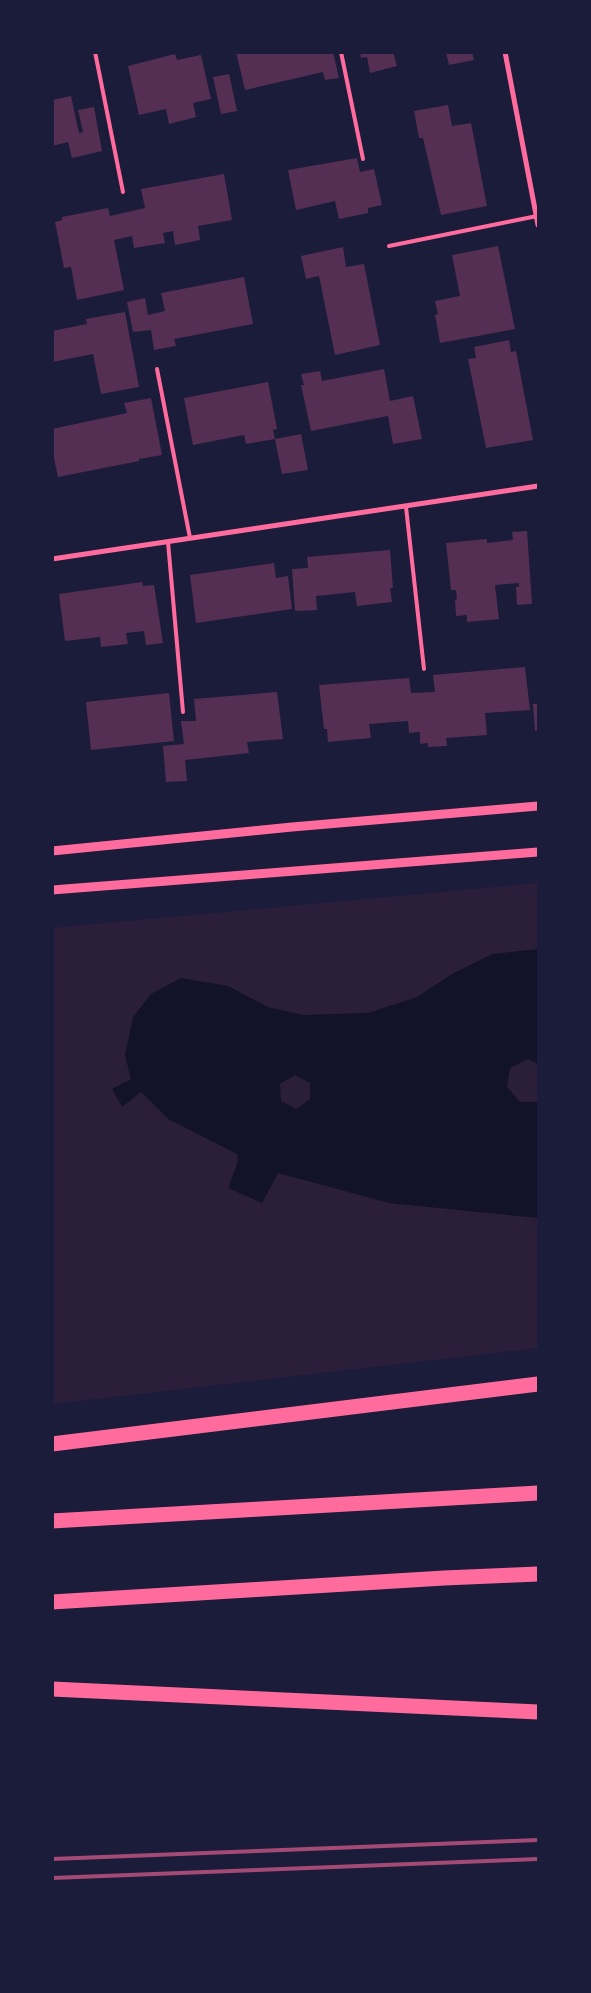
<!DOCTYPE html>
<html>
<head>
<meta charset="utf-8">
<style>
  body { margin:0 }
  #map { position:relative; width:591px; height:1993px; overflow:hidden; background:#1b1b3a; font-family:"Zilla Slab",serif }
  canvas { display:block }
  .frame { position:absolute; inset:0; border:54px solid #1b1b3a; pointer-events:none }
</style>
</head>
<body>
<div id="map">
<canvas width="591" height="1993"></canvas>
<div class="frame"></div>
</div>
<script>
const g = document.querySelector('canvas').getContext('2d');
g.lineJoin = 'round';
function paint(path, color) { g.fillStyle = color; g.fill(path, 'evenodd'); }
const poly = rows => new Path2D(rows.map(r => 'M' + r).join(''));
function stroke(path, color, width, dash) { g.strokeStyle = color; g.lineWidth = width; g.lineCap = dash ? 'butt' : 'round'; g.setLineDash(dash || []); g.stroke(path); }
paint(poly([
  [538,883,538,1348,53,1404,52,928]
]), '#2a1e3b');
paint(poly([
  [538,949,538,1064,528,1059,510,1068,507,1087,520,1102,538,1102,538,1218,389,1203,278,1173,262,1203,228,1188,238,1161,237,1154,168,1119,141,1092,122,1107,112,1089,131,1079,125,1055,133,1017,151,994,181,978,228,986,268,1007,303,1015,368,1013,417,997,452,974,492,954],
  [295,1075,310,1083,310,1099,296,1109,281,1101,280,1084]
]), '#12122b');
paint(poly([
  [236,52,333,52,339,78,325,80,323,72,245,90],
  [360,52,393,52,397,66,370,73,367,57,361,58],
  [446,52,472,52,474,60,449,65],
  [175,54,177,60,201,55,211,99,193,103,196,117,169,124,166,109,139,115,128,66],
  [229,74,237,111,221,114,213,77],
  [71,96,79,133,83,132,78,110,94,107,102,151,72,158,68,142,52,146,52,100],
  [448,105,452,126,471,123,487,206,441,215,423,138,419,138,414,111],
  [357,158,360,172,374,169,382,205,368,208,368,213,339,219,335,201,296,210,288,170],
  [224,174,232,220,198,226,200,240,175,245,173,231,163,233,165,243,134,248,132,236,114,240,124,290,77,300,71,267,64,268,55,222,62,220,62,217,108,208,110,216,145,208,141,189],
  [498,246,515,329,440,343,435,315,438,314,435,301,460,296,452,255],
  [343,247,346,267,364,264,380,345,335,355,319,276,306,279,301,256],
  [244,277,253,324,174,339,176,346,154,350,151,330,133,332,127,302,145,298,148,315,165,311,161,293],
  [125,312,139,387,101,394,93,354,52,362,52,331,87,324,86,319],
  [509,340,511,352,516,351,533,440,486,448,468,359,476,358,474,347],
  [384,369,390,401,413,396,422,439,393,444,388,416,311,431,301,385,304,385,301,374,320,371,322,381],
  [268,382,277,429,273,430,275,439,301,434,308,470,282,474,275,439,246,444,244,435,193,445,184,398],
  [151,398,162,455,139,459,139,461,58,477,52,449,52,429,127,413,124,403],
  [527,531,532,604,517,605,516,587,519,587,519,583,495,585,499,619,467,622,467,615,456,616,455,600,457,599,456,590,451,590,446,543,487,539,487,543,513,540,512,532],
  [390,550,393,588,390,588,392,602,357,606,355,592,316,596,317,610,295,611,292,569,308,568,307,557],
  [274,563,276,578,288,576,292,609,196,623,190,575],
  [142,582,143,586,154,585,163,643,146,645,144,631,126,633,128,644,101,647,100,637,65,641,59,594],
  [525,667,530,710,485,713,487,735,446,738,447,746,428,747,428,743,420,744,420,732,409,733,408,721,369,724,371,738,328,742,327,729,324,729,319,685,409,678,411,693,435,692,433,675],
  [277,692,283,739,247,742,249,753,185,760,187,781,166,782,163,746,184,744,181,721,196,721,194,699],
  [169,693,174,741,91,750,86,702],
  [533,704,538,704,538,730,535,731]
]), '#542f53');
stroke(poly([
  [95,52,123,192],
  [341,52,363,159],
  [389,246,537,216],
  [157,369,190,538],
  [406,507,424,669],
  [168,542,183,712]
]), '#ff6b9d', 4);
stroke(poly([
  [505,52,538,225],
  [52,559,538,486]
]), '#ff6b9d', 5);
stroke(poly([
  [52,851,292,827,538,806],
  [52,890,538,852]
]), '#ff6b9d', 9);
stroke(poly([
  [52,1444,538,1384],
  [52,1521,538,1493],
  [52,1602,444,1578,538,1574],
  [52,1689,538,1712]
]), '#ff6b9d', 15);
stroke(poly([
  [52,1859,538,1840],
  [52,1878,538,1859]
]), '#a44b75', 4);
</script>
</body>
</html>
